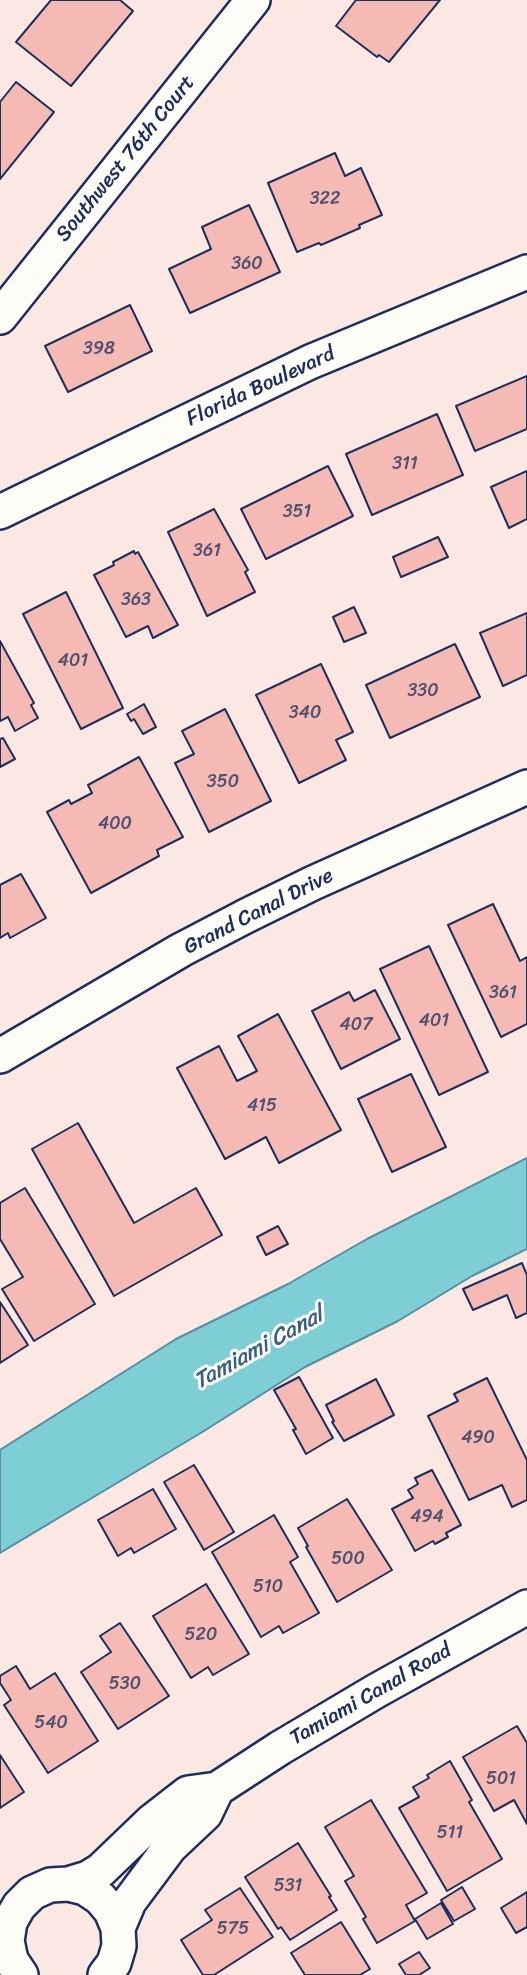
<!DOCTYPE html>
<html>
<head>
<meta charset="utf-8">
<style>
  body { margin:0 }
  canvas { display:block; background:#fbe8e3 }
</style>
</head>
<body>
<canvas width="527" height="1975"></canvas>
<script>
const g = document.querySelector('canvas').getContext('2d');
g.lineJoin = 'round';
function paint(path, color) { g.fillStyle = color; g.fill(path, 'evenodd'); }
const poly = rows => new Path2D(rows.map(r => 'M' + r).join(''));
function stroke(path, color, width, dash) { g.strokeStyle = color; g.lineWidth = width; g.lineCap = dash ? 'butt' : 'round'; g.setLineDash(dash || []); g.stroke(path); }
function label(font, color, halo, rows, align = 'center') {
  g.font = font + ' Sriracha,sans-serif'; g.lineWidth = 6; g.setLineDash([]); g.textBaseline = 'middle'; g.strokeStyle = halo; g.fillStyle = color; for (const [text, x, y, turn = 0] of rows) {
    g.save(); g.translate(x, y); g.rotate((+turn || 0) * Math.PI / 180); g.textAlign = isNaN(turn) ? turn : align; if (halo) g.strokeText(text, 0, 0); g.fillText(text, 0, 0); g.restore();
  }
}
const water = poly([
  [527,1158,527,1249,472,1276,398,1321,305,1367,204,1431,0,1553,0,1450,176,1339,288,1284,367,1239,527,1158]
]);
paint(water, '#7ecfd5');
stroke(water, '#568fa5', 2);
const building = poly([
  [51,0,120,0,133,11,71,86,16,42,51,0],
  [356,0,440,0,389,62,379,55,377,57,336,26,356,0],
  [16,82,54,112,0,179,0,102,16,82],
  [335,153,345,176,361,168,382,215,359,225,360,228,321,245,319,243,297,252,268,183,335,153],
  [249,205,280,272,190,313,169,269,211,249,202,227,249,205],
  [130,305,152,351,68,392,45,346,130,305],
  [527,376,527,429,475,451,456,406,527,376],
  [437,414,463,475,372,515,346,454,437,414],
  [328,466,353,516,266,559,241,509,328,466],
  [527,471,527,519,509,528,491,487,527,471],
  [214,509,248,570,245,572,255,592,207,616,168,532,214,509],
  [438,537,448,557,401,577,393,557,438,537],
  [134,551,135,554,138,552,178,625,153,638,148,626,126,637,94,575,114,565,113,562,134,551],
  [66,592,123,708,81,729,23,614,66,592],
  [354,607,366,633,344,642,333,617,354,607],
  [527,613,527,675,503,686,480,633,527,613],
  [0,641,34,703,31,705,38,718,15,731,8,717,0,721,0,641],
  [455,644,480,697,390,738,366,685,455,644],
  [321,664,353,732,336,740,346,760,299,783,256,695,321,664],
  [144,704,156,727,143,734,134,719,131,721,127,714,144,704],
  [225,709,271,801,209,832,175,763,194,754,182,731,225,709],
  [3,738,15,759,0,767,0,739,3,738],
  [139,757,183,837,157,850,159,856,91,893,47,812,69,800,71,804,92,793,88,785,139,757],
  [21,874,46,918,10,938,8,933,0,938,0,885,21,874],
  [493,904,520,961,527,957,527,1024,501,1037,448,925,493,904],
  [429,946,488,1072,439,1095,380,969,429,946],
  [375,990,400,1039,341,1069,312,1011,349,992,354,1001,375,990],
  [278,1014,341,1130,279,1163,266,1137,225,1159,177,1068,219,1046,237,1081,257,1071,238,1036,278,1014],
  [411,1074,446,1147,392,1172,358,1099,411,1074],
  [78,1123,134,1223,196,1188,222,1235,114,1296,32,1149,78,1123],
  [25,1188,95,1304,34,1341,2,1289,23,1277,0,1239,0,1203,25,1188],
  [278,1226,288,1244,266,1255,257,1237,278,1226],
  [522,1263,527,1275,527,1313,516,1318,507,1295,473,1310,463,1289,522,1263],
  [0,1302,28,1345,0,1363,0,1302],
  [299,1377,333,1438,306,1454,293,1430,296,1429,274,1390,299,1377],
  [487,1378,527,1460,527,1500,512,1507,502,1485,469,1500,428,1416,458,1401,454,1394,487,1378],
  [376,1379,394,1415,344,1441,332,1422,334,1421,326,1405,376,1379],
  [194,1465,234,1532,204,1550,164,1482,194,1465],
  [432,1470,461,1525,446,1533,448,1537,435,1544,433,1541,415,1551,392,1509,413,1498,408,1490,418,1484,415,1478,432,1470],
  [153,1489,176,1529,134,1553,131,1548,118,1556,98,1520,153,1489],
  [347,1499,392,1570,337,1602,306,1547,308,1546,298,1528,347,1499],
  [274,1515,298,1557,290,1562,319,1613,283,1633,279,1626,261,1637,212,1552,274,1515],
  [206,1584,249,1654,213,1675,208,1667,191,1678,153,1616,206,1584],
  [120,1623,169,1696,118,1729,81,1672,111,1652,100,1636,120,1623],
  [16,1666,30,1689,55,1673,98,1741,48,1773,4,1705,11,1700,0,1683,0,1676,16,1666],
  [517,1726,527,1743,527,1824,514,1800,494,1811,463,1757,517,1726],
  [0,1755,24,1792,0,1808,0,1755],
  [450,1761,472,1800,469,1802,502,1859,447,1891,399,1808,419,1797,413,1787,429,1778,427,1775,450,1761],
  [371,1800,427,1893,406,1905,415,1921,377,1943,363,1919,366,1917,345,1881,354,1876,325,1827,371,1800],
  [298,1843,331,1896,329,1897,337,1910,290,1940,281,1927,278,1929,245,1877,298,1843],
  [462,1887,475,1909,454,1921,441,1900,462,1887],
  [240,1888,273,1937,214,1975,203,1975,181,1940,212,1920,205,1910,240,1888],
  [527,1892,527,1927,516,1933,501,1908,527,1892],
  [441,1903,453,1924,427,1939,415,1919,441,1903],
  [341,1922,370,1969,360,1975,305,1975,291,1953,341,1922],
  [419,1952,430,1968,419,1975,406,1975,399,1964,419,1952]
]);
paint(building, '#f5bab3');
stroke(building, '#1b2f5e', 2);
const minor = poly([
  [0,317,253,0],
  [0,512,310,362,527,272],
  [0,1056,181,950,246,916,313,883,527,787],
  [68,1884,88,1878,101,1870,152,1821,188,1793,217,1789,280,1748,376,1691,527,1607],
  [118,1928,129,1902,170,1847,205,1814,217,1789],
  [21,1975,11,1960,7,1941,10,1922,19,1906,32,1893,50,1885,68,1884,85,1888,100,1898,111,1911,118,1928,119,1946,114,1963,105,1975]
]);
stroke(minor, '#1b2f5e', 38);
stroke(minor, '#fdfcf7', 33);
label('18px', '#525273', null, [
  ["322",325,199],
  ["360",247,264],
  ["398",99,349],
  ["311",405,464],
  ["351",297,512],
  ["361",207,551],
  ["363",136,600],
  ["401",73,661],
  ["330",423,691],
  ["340",305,713],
  ["350",223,782],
  ["400",115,824],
  ["361",503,993],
  ["401",434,1021],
  ["407",356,1025],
  ["415",262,1106],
  ["490",478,1438],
  ["494",427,1517],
  ["500",348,1559],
  ["510",268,1587],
  ["520",201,1635],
  ["530",125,1684],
  ["540",51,1723],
  ["501",501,1779],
  ["511",450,1833],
  ["531",288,1886],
  ["575",233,1929]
]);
label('21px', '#1b2f5e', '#fdfcf7', [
  ["Southwest 76th Court",126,159,-51],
  ["Florida Boulevard",261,387,-25],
  ["Grand Canal Drive",259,912,-27],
  ["Tamiami Canal Road",371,1695,-30]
]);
label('italic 23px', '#395f82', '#fdfcf7', [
  ["Tamiami Canal",259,1349,-29]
]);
</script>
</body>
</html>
